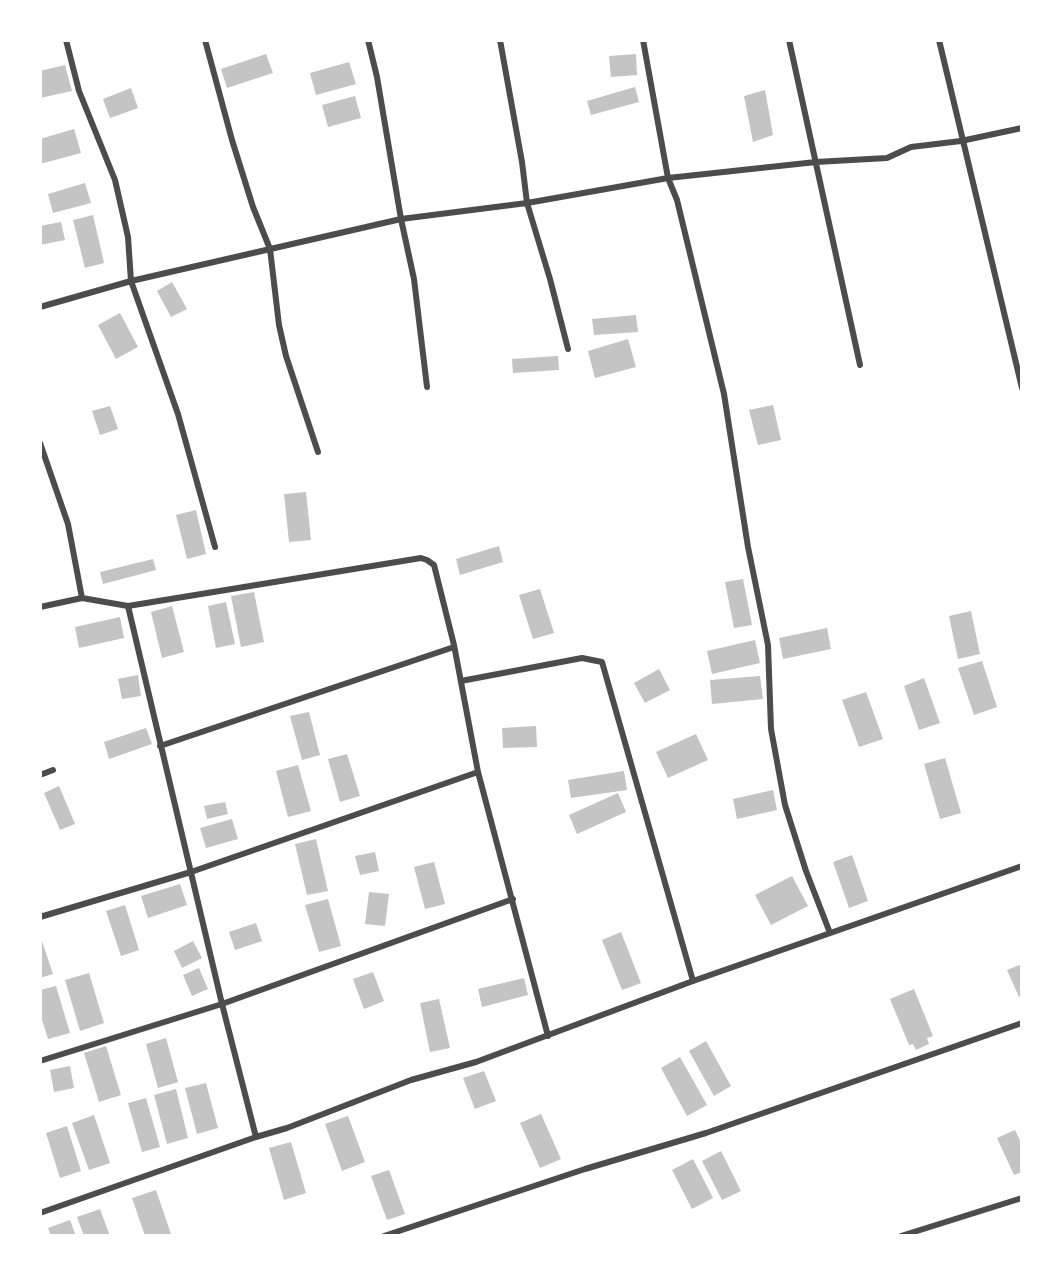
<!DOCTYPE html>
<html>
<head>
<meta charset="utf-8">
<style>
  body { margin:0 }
  #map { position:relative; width:1062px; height:1276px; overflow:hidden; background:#fff; font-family:Montserrat,sans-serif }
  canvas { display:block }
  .frame { position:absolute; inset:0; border:42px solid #fff; pointer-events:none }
</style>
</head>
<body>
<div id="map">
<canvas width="1062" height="1276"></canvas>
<div class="frame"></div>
</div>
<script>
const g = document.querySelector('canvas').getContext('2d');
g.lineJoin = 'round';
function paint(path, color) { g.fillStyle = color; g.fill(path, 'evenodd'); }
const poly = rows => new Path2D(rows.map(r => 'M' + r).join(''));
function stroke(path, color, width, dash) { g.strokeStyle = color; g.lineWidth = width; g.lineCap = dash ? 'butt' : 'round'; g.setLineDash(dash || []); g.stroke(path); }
paint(poly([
  [266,54,273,73,227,88,221,69],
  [636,54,637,75,611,77,609,56],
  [349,62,356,84,316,95,310,73],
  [65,65,72,91,40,98,40,71],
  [635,87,639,102,591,115,587,101],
  [131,88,138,108,110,118,103,99],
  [765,90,773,135,753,142,744,96],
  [355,96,361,118,328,127,322,105],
  [74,129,81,153,40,164,40,139],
  [85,183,91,203,53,213,48,194],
  [93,215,104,263,85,268,73,220],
  [61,222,65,240,40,245,40,226],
  [172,282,187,309,171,317,157,291],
  [120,313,138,347,116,359,98,325],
  [636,315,638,332,594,335,592,319],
  [628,339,636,367,595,378,588,351],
  [558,356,559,370,513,373,512,359],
  [773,405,781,440,758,445,749,410],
  [110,406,118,429,100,435,92,411],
  [306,492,311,540,289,542,284,494],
  [196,510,206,554,187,559,176,515],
  [499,546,503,562,460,575,456,559],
  [153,559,156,570,103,584,100,572],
  [743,579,752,625,734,628,725,582],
  [540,589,554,633,533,639,519,595],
  [254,592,264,642,241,647,231,596],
  [226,602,235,644,216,648,208,606],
  [172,606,184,652,162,658,151,612],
  [971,611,980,654,958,659,949,616],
  [120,617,124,638,79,648,75,627],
  [827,628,831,649,783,659,779,638],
  [755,640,760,663,712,674,707,651],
  [982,661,997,707,974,715,958,668],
  [659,669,670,690,645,703,634,683],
  [138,675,141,696,122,699,118,679],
  [760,676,763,699,712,704,710,680],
  [924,678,940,723,919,730,904,686],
  [866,692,883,739,859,747,842,700],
  [309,712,320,755,302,760,290,716],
  [536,726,537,747,503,748,502,728],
  [146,728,152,744,109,759,104,742],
  [696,734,708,760,668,778,656,752],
  [347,754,360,796,340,802,328,759],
  [945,758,961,813,940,819,924,764],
  [298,765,311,811,288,817,276,771],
  [624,771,627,790,571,798,568,780],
  [59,786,75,824,60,830,44,793],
  [773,790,777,810,737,819,733,799],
  [618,793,626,812,577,834,569,815],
  [225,802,228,814,207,819,204,806],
  [232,819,238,839,206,848,200,828],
  [316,839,328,891,307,895,295,844],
  [375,852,379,871,360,875,355,856],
  [852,855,868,901,849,908,833,862],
  [434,862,445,904,425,909,414,867],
  [792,876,808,906,771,925,755,895],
  [180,884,187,905,148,918,141,896],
  [369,892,389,894,385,926,365,924],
  [328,899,341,946,319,952,305,905],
  [125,905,139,950,121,956,106,911],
  [256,923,262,941,235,950,229,932],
  [621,932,641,983,622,990,602,940],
  [40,935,53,974,40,978],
  [193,941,202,958,182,968,174,951],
  [1022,964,1022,996,1019,997,1007,970],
  [199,968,208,989,192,996,183,975],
  [373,972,384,1001,364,1009,353,979],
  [89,973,104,1023,80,1031,65,980],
  [524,978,528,995,482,1007,478,989],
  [56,986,70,1033,48,1039,40,1013,40,990],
  [914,989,933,1036,927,1038,929,1044,916,1050,913,1044,909,1045,890,999],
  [439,999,450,1048,430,1052,420,1003],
  [166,1038,178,1082,158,1088,146,1044],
  [706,1041,731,1086,714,1096,689,1051],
  [106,1046,121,1095,99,1102,84,1053],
  [680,1057,707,1105,687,1116,661,1068],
  [70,1066,74,1088,54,1092,50,1070],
  [484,1071,496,1101,475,1109,463,1078],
  [206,1083,218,1128,197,1134,185,1088],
  [176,1089,188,1138,167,1144,154,1095],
  [146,1098,160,1147,142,1152,128,1103],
  [541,1114,561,1159,540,1168,520,1123],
  [94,1115,110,1163,89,1170,72,1123],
  [348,1116,365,1162,342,1171,325,1124],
  [67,1126,81,1171,60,1178,46,1133],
  [1015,1130,1022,1144,1022,1172,1014,1175,997,1138],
  [291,1142,306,1193,284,1200,269,1148],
  [721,1151,741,1191,722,1200,702,1161],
  [693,1159,713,1198,692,1209,672,1170],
  [389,1170,405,1214,387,1220,371,1176],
  [156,1190,171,1234,145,1236,132,1198],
  [100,1209,110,1236,84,1236,77,1217],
  [70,1220,76,1236,51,1236,48,1228]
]), '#c4c4c4');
stroke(poly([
  [66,40,79,91,115,180,128,237,131,281,178,414,215,547],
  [205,40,232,140,253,207,270,249,279,325,286,356,318,452],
  [368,40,377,77,401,219,414,279,427,387],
  [500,40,522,162,527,203,550,279,568,349],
  [643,40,668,178,677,200,724,394,748,547,768,645,771,729,785,805,806,871,830,933],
  [789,40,860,365],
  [939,40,1022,388],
  [40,307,131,281,401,219,527,203,668,178,816,162,887,158,911,147,961,141,1022,128],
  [40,443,68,524,82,598],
  [128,606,222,1004,256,1137],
  [40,607,82,598,128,606,421,558,427,560,434,565,454,645,478,772,548,1036],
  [461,681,582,658,602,662,693,981],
  [160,746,454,647],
  [40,775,53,770],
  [40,917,191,872,478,772],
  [40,1061,222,1004,513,899],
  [40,1213,256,1137,287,1128,411,1080,476,1062,693,981,1022,866],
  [384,1236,585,1169,706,1133,1022,1023],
  [901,1236,1022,1198]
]), '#4c4c4c', 6);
</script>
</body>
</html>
